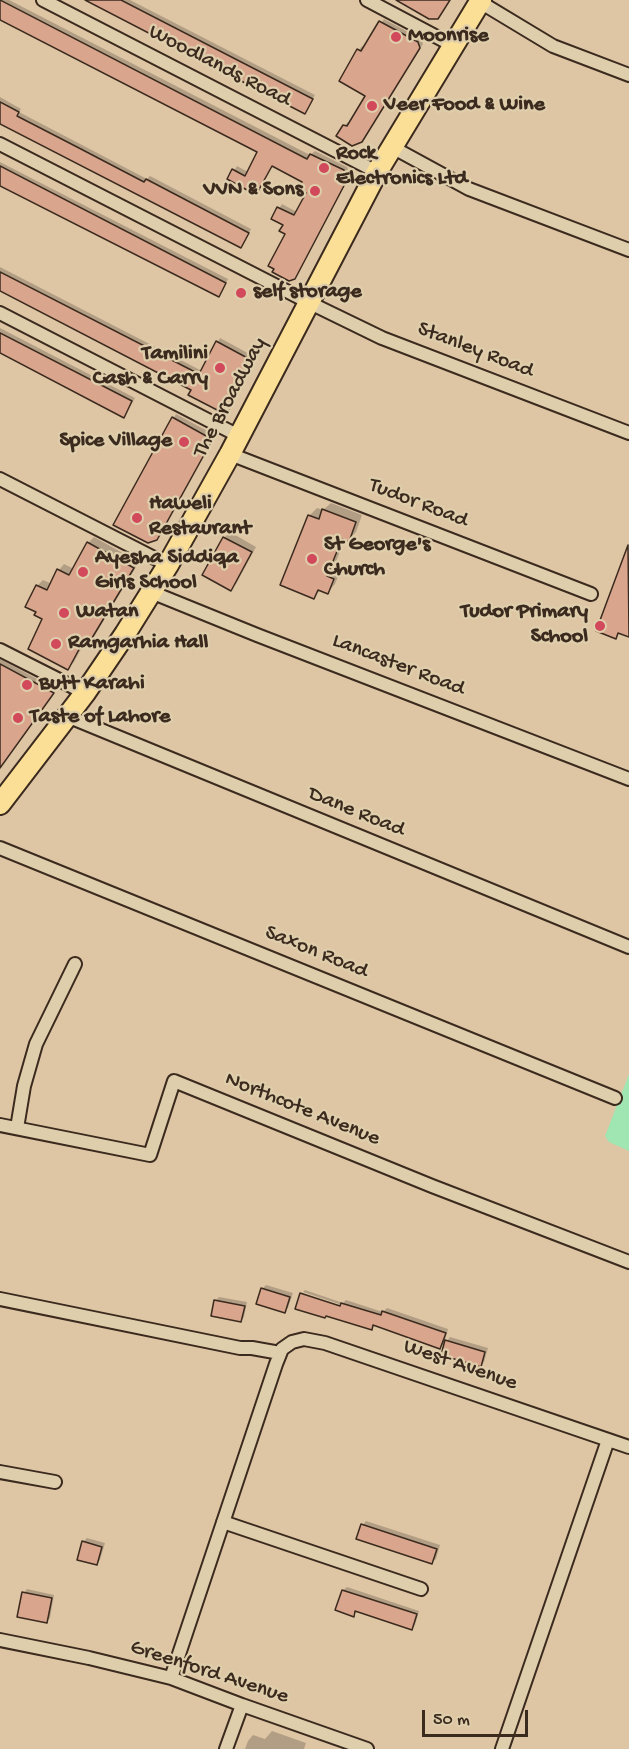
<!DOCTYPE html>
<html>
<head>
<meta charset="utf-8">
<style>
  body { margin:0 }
  #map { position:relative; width:629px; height:1749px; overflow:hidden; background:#dec6a5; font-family:"Gochi Hand",sans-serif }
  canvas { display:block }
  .scale { position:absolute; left:422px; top:1710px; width:106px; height:27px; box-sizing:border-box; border:3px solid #3b2a1e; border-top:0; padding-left:8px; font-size:18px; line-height:21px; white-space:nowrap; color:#3b2a1e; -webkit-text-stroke:4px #dfceab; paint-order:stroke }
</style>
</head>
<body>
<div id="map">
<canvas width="629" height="1749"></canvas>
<div class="scale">50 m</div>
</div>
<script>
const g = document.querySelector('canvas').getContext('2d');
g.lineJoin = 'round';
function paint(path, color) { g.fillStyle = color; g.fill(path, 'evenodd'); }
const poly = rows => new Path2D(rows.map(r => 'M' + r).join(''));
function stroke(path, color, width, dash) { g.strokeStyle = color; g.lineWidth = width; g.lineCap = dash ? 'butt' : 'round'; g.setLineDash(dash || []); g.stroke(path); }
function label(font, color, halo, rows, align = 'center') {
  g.font = font + ' "Gochi Hand",sans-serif'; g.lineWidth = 4.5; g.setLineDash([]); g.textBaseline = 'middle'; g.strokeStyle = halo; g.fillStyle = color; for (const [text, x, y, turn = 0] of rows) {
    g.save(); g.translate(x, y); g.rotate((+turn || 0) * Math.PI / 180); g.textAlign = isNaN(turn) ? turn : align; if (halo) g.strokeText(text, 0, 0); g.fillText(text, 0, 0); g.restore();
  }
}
paint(poly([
  [629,1074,629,1151,609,1142,605,1136]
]), '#a0e6b2');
paint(poly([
  [0,0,9,0,310,155,315,151,347,167,350,175,298,274,294,278,285,224,273,218,282,204,297,212,308,192,304,181,273,164,256,193,229,179,237,166,248,172,259,151,0,18],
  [87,0,130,0,315,95,305,112],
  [384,19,421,39,423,44,362,141,345,125,348,122,350,123,367,95,341,80,359,50,362,46,365,48],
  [0,97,21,109,19,112,147,179,150,176,251,229,244,243,240,247,0,122],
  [0,162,228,279,222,292,219,295,0,184],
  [0,267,202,371,220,338,255,357,232,404,228,408,0,290],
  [0,328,135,398,127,412,123,416,0,352],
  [176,414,211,433,213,440,161,535,157,539,115,524],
  [331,503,362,515,356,532,348,540,345,539,333,569,340,572,335,584,328,592,321,589,314,597,282,584,310,515,317,508,323,510],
  [230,532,256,547,236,584,230,589,204,575,224,538],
  [94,537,139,562,95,635,89,641,86,640,74,662,68,668,44,619,37,586,43,580,52,584,59,570,64,564,74,569,88,543],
  [629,554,629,635,620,632,615,637,624,559],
  [0,659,56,689,0,767],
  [266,1285,293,1293,288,1308,285,1311,262,1289],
  [305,1290,343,1303,346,1300,383,1312,387,1308,448,1329,444,1344,440,1347,375,1324,372,1328,347,1310,348,1307,303,1292],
  [219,1297,247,1302,244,1317,241,1321,216,1300],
  [450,1337,488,1348,484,1362,481,1365,447,1341],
  [366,1521,440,1545,436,1559,432,1562,363,1525],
  [87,1538,105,1543,100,1560,97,1564,83,1542],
  [347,1587,419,1611,415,1625,411,1628,358,1611,353,1615,337,1610,343,1590],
  [27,1589,54,1595,50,1618,46,1622,24,1593],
  [272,1731,306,1743,304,1749,245,1749,248,1741,253,1735,265,1739]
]), '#0003');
const building = poly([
  [0,0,307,159,310,154,344,170,347,180,295,279,289,281,272,272,274,269,268,266,285,234,279,231,283,225,271,219,277,207,294,215,306,193,298,189,302,182,272,166,256,195,227,179,232,169,245,176,257,152,0,20,0,0],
  [85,0,121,0,313,99,305,114,85,0],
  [396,0,450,0,438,19,429,19,396,0],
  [379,21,418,42,420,48,362,142,352,146,336,136,343,125,347,126,365,96,339,81,357,49,361,51,379,21],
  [0,102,19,112,17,116,79,148,144,182,146,179,249,233,241,248,0,124,0,102],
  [0,166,226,283,219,297,0,186,0,166],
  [0,272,199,374,216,341,253,361,229,409,221,412,188,395,191,390,0,291,0,272],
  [0,333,132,401,124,418,0,353,0,333],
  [172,417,208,437,210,444,157,540,148,543,113,525,172,417],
  [322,509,356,522,349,542,342,539,327,576,334,579,328,594,318,590,314,599,280,585,308,515,319,519,322,509],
  [223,537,252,552,231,591,202,575,223,537],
  [87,542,134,568,89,643,84,640,68,670,28,649,42,619,34,615,36,612,25,607,36,585,47,590,57,569,69,575,87,542],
  [628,545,629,637,618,633,616,639,596,631,628,545],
  [0,664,54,693,0,768,0,664],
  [261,1288,290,1297,285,1313,256,1304,261,1288],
  [300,1293,340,1306,341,1303,381,1315,382,1311,446,1333,440,1349,373,1325,372,1330,326,1316,325,1318,295,1309,300,1293],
  [214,1300,245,1306,241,1322,211,1316,214,1300],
  [445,1340,485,1352,481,1367,441,1355,445,1340],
  [361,1524,437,1549,432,1564,356,1539,361,1524],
  [82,1541,102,1547,97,1565,77,1560,82,1541],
  [342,1590,417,1614,412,1630,355,1611,354,1617,335,1610,342,1590],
  [22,1592,52,1598,47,1623,17,1617,22,1592]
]);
paint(building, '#d9a68d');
stroke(building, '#3b2a1e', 1.5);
const minor = poly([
  [43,0,377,172],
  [367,0,454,46],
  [480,2,553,46,629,75],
  [0,144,308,302,382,338,629,433],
  [392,147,469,189,629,250],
  [0,313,239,436],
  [230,454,591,594],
  [0,479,168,565],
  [151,592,257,635,629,779],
  [0,650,85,693],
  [67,716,629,947],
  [0,848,615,1098],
  [0,1125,150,1155,174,1081,432,1186,629,1262],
  [17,1128,24,1086,36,1044,75,964],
  [0,1299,240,1348,252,1348,280,1353],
  [0,1472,55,1482],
  [223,1522,421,1589],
  [0,1640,89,1658,171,1678,242,1705,367,1749],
  [171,1678,276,1364,282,1349,292,1342,304,1339,325,1343,629,1447],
  [226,1749,242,1705],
  [502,1749,608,1440]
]);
const primary = poly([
  [0,804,85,693,125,634,168,565,230,454,377,172,481,0]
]);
stroke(minor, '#3b2a1e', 16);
stroke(primary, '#3b2a1e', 24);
stroke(minor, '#dfceab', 12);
stroke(primary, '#fbdf96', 20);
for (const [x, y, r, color] of [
  [396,37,6,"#d1495b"],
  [372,106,6,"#d1495b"],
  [324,168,6,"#d1495b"],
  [315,191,6,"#d1495b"],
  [241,293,6,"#d1495b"],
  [220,368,6,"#d1495b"],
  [184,442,6,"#d1495b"],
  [137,518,6,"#d1495b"],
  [312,559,6,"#d1495b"],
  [83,572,6,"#d1495b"],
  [64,613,6,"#d1495b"],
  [600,626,6,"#d1495b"],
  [56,644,6,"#d1495b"],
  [27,685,6,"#d1495b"],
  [18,718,6,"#d1495b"]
]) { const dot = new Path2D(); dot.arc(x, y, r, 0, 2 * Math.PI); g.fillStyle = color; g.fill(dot); stroke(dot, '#dfceab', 2); }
label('bold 22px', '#3b2a1e', '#dfceab', [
  ["Moonrise",408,37],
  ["Veer Food & Wine",384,106],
  ["Rock",336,155],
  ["Electronics Ltd",336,180],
  ["VVN & Sons",303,191,"right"],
  ["self storage",253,293],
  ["Tamilini",208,355,"right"],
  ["Cash & Carry",208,380,"right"],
  ["Spice Village",172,442,"right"],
  ["Haweli",149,505],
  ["Restaurant",149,530],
  ["St George's",324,546],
  ["Church",324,571],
  ["Ayesha Siddiqa",95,559],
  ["Girls School",95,584],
  ["Watan",76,613],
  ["Tudor Primary",588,613,"right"],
  ["School",588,638,"right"],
  ["Ramgarhia Hall",68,644],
  ["Butt Karahi",39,685],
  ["Taste of Lahore",30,718]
], 'left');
label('22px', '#3b2a1e', '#dfceab', [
  ["Woodlands Road",219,67,27],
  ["Stanley Road",475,351,21],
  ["The Broadway",231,398,-62],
  ["Tudor Road",418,504,21],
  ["Lancaster Road",398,666,21],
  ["Dane Road",356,813,22],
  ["Saxon Road",316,953,22],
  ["Northcote Avenue",302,1110,22],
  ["West Avenue",460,1366,19],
  ["Greenford Avenue",209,1673,18]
]);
</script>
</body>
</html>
